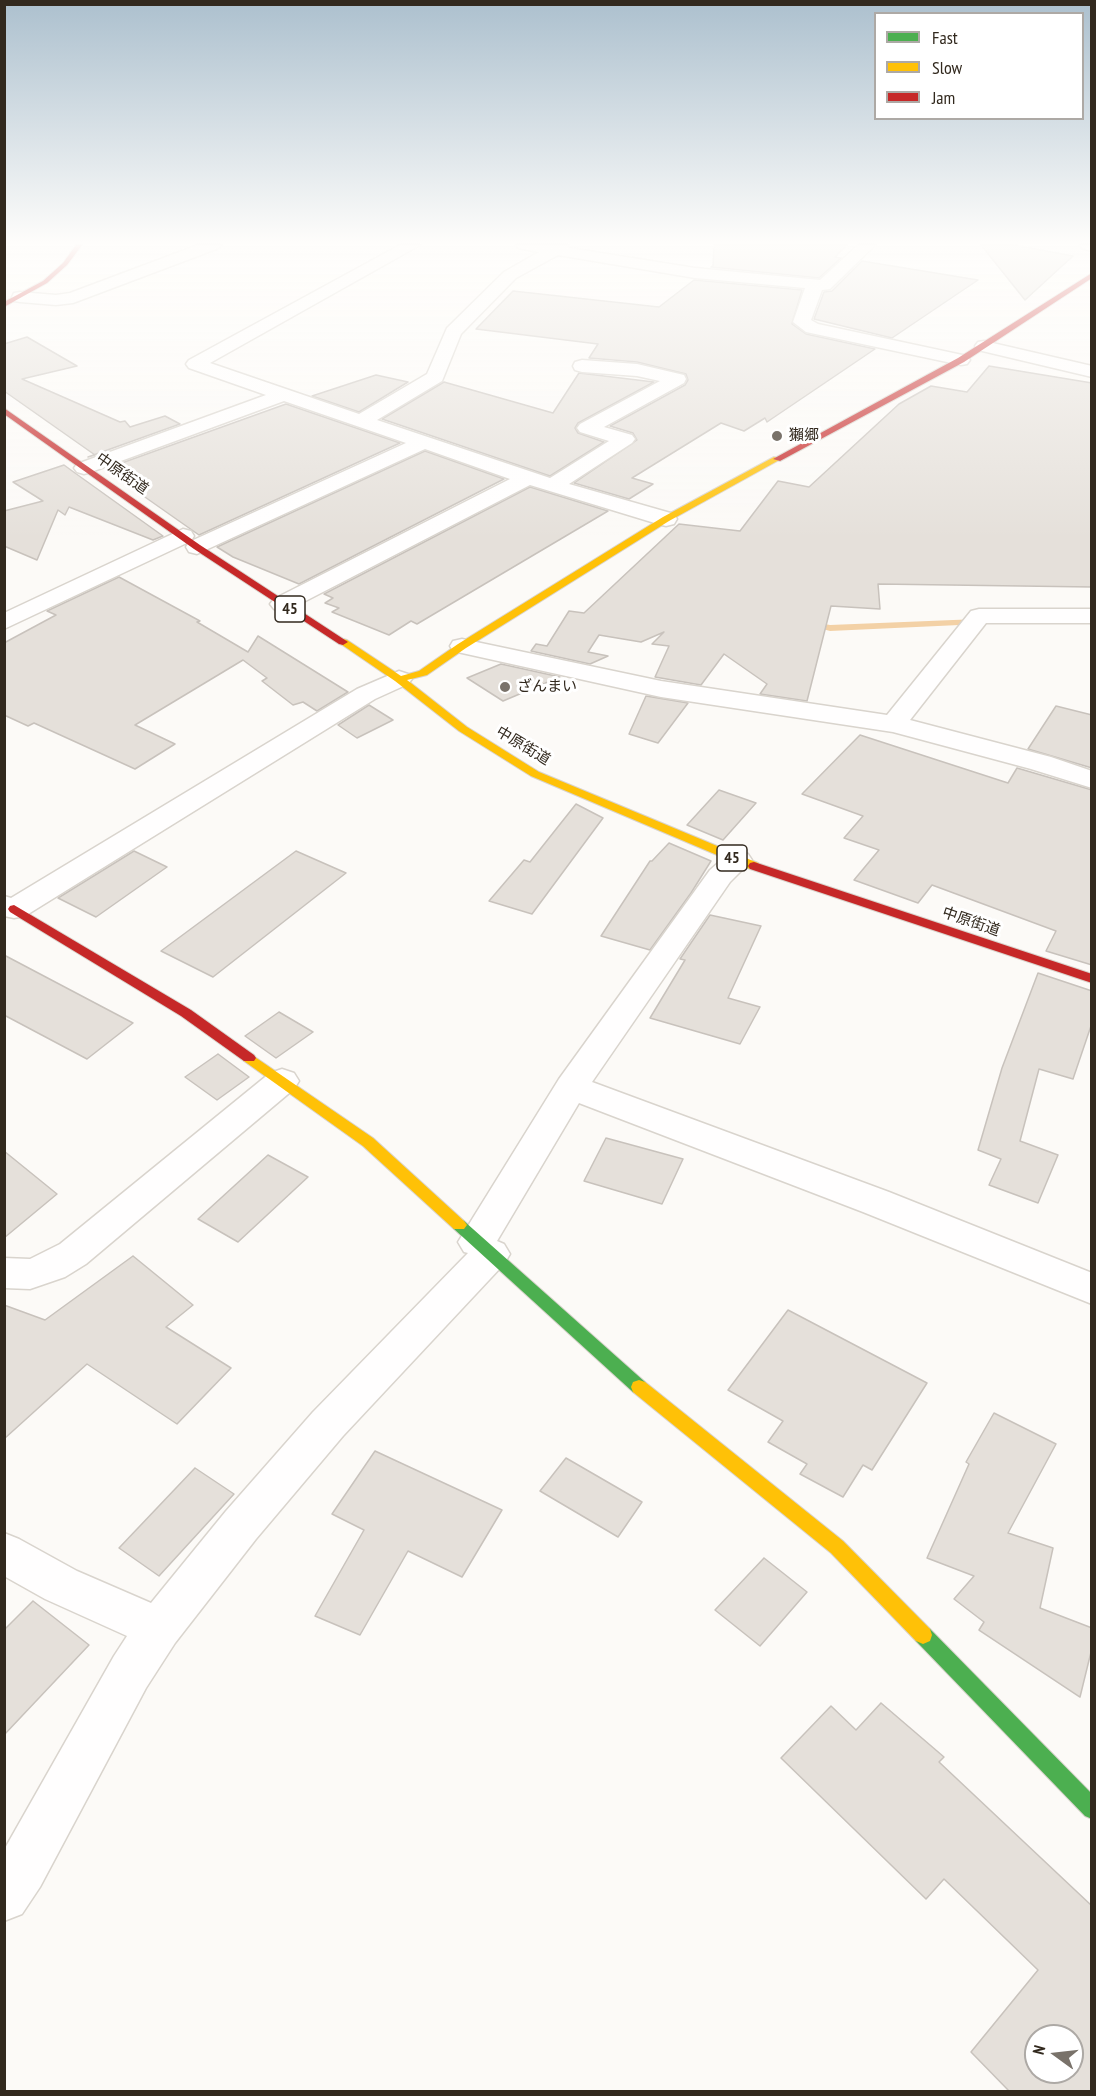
<!DOCTYPE html>
<html>
<head>
<meta charset="utf-8">
<style>
  body { margin:0 }
  #map { position:relative; width:1096px; height:2096px; overflow:hidden; background:#fcfaf7; font-family:"PT Sans Narrow",sans-serif }
  canvas { display:block }
  .frame { position:absolute; inset:0; border:6px solid #32291e; pointer-events:none }
  .legend { position:absolute; left:874px; top:12px; width:210px; height:108px; box-sizing:border-box; background:#fff; border:2px solid #ada9a5; margin:0; padding:8px 10px; list-style:none; font-size:18px; color:#32291e }
  .legend li { display:flex; align-items:center; gap:12px; height:30px }
  .legend b { width:30px; border:2px solid #ada9a5 }
  .north { position:absolute; left:1024px; top:2024px; width:60px; height:60px; box-sizing:border-box; background:#fff; border:2px solid #ada9a5; border-radius:50%; rotate:285deg; font-size:16px; font-weight:700; line-height:24px; text-align:center; color:#32291e }
  .north::after { content:''; display:block; margin:auto; width:21px; height:27px; background:#79726a; clip-path:polygon(50% 0,100% 100%,50% 72%,0 100%) }
</style>
</head>
<body>
<div id="map">
<canvas width="1096" height="2096"></canvas>
<div class="frame"></div>
<ul class="legend">
<li><b style="height:8px;background:#4caf50"></b>Fast</li>
<li><b style="height:8px;background:#ffc107"></b>Slow</li>
<li><b style="height:8px;background:#c62828"></b>Jam</li>
</ul>
<div class="north">N</div>
</div>
<script>
const g = document.querySelector('canvas').getContext('2d');
g.lineJoin = 'round';
const poly = rows => new Path2D(rows.map(r => 'M' + r).join(''));
function paint(path, color) { g.fillStyle = color; g.fill(path, 'evenodd'); }
function stroke(path, color, width, dash) { g.strokeStyle = color; g.lineWidth = width; g.lineCap = dash ? 'butt' : 'round'; g.setLineDash(dash || []); g.stroke(path); }
function label(font, color, halo, rows, align = 'center') {
  g.font = font + ' "PT Sans Narrow","Noto Sans JP",sans-serif'; g.lineWidth = 6; g.setLineDash([]); g.textBaseline = 'middle'; g.strokeStyle = halo; g.fillStyle = color; for (const [text, x, y, turn = 0] of rows) {
    g.save(); g.translate(x, y); g.rotate((+turn || 0) * Math.PI / 180); g.textAlign = isNaN(turn) ? turn : align; if (halo) g.strokeText(text, 0, 0); g.fillText(text, 0, 0); g.restore();
  }
}
paint(poly([
  [978,619,983,622,981,624,830,631,804,624,809,621,830,625,978,619]
]), '#f3d1a6');
const building = poly([
  [714,245,847,245,835,257,841,258,819,278,711,267,713,266,714,245],
  [981,245,1014,245,1073,256,1025,300,981,245],
  [862,261,978,280,892,338,814,319,824,292,832,291,862,261],
  [694,280,802,290,792,324,806,334,875,349,767,422,765,418,744,431,721,423,632,478,653,484,629,499,574,483,637,440,633,433,610,426,685,385,688,380,686,374,637,362,589,358,598,344,476,329,513,291,659,307,694,280],
  [27,337,77,366,22,379,120,422,125,421,130,427,165,416,180,424,88,457,95,455,4,391,4,344,27,337],
  [989,366,1092,383,1092,587,878,584,880,609,831,606,807,701,760,694,767,684,724,654,701,685,655,677,669,646,652,644,664,632,641,642,599,635,588,652,608,656,590,664,531,651,536,644,547,646,569,611,584,613,679,524,740,531,778,481,809,487,899,404,931,386,967,392,989,366],
  [579,373,654,382,578,423,575,428,578,433,604,442,550,476,382,419,444,382,553,413,579,373],
  [376,375,408,382,359,412,312,396,376,375],
  [286,404,400,443,199,535,105,469,286,404],
  [425,451,504,479,299,584,233,557,217,547,425,451],
  [64,465,75,473,163,536,153,540,69,507,65,515,58,510,37,560,4,546,4,511,43,501,13,482,64,465],
  [530,487,608,511,417,624,411,621,389,635,332,612,339,608,325,603,333,598,324,594,530,487],
  [119,577,200,621,197,622,248,652,258,636,348,692,317,711,303,702,293,705,262,681,267,678,243,660,135,725,175,744,135,769,34,723,28,726,4,715,4,643,56,615,47,611,119,577],
  [501,664,560,677,503,701,467,678,501,664],
  [646,696,688,703,658,743,629,734,646,696],
  [369,705,393,720,357,738,338,725,369,705],
  [1056,706,1092,715,1092,768,1028,749,1056,706],
  [860,735,1008,783,1017,768,1092,790,1092,965,1046,951,1056,931,932,885,918,903,854,880,879,850,844,838,863,816,802,794,860,735],
  [719,790,756,803,723,840,687,825,719,790],
  [576,804,603,818,532,914,489,901,524,860,530,862,576,804],
  [669,843,711,861,691,893,650,950,601,936,650,861,652,861,669,843],
  [134,851,167,867,96,917,58,898,134,851],
  [296,851,346,873,213,977,161,951,296,851],
  [710,915,761,926,728,998,760,1007,740,1044,650,1018,685,960,680,959,710,915],
  [4,955,133,1023,87,1059,4,1015,4,955],
  [1038,973,1092,991,1092,1023,1073,1079,1039,1069,1020,1141,1058,1155,1038,1203,989,1185,1001,1159,978,1150,1002,1068,1038,973],
  [279,1012,313,1032,276,1058,245,1036,279,1012],
  [218,1054,249,1077,217,1100,185,1077,218,1054],
  [606,1138,683,1159,662,1204,584,1181,606,1138],
  [4,1151,57,1194,4,1238,4,1151],
  [268,1155,308,1177,238,1242,198,1219,268,1155],
  [133,1256,193,1305,166,1327,231,1368,177,1424,87,1364,4,1439,4,1305,45,1320,133,1256],
  [788,1310,927,1383,872,1470,863,1465,843,1497,800,1474,807,1464,768,1442,783,1421,728,1390,788,1310],
  [994,1413,1056,1444,1008,1533,1053,1548,1040,1608,1092,1628,1092,1648,1080,1697,979,1630,984,1622,954,1599,974,1576,927,1558,969,1464,966,1462,994,1413],
  [375,1451,502,1510,462,1577,408,1551,360,1635,315,1616,364,1530,332,1514,375,1451],
  [566,1458,642,1502,618,1537,540,1491,566,1458],
  [195,1468,234,1494,159,1576,119,1548,195,1468],
  [764,1558,807,1592,760,1646,715,1610,764,1558],
  [33,1601,89,1645,4,1735,4,1630,33,1601],
  [881,1703,944,1757,939,1762,1092,1906,1092,2091,1009,2091,971,2052,1038,1970,944,1879,926,1899,781,1758,831,1706,856,1730,881,1703],
  [1036,2036,1072,2036,1072,2072,1036,2072,1036,2036]
]);
paint(building, '#e5e0da');
stroke(building, '#c8c2bc', 1.5);
const street = poly([
  [198,245,221,245,219,248,73,303,56,305,20,302,14,301,12,297,14,293,20,292,56,295,70,293,198,245],
  [400,245,420,245,210,363,359,414,427,374,447,328,504,272,539,252,518,248,516,245,568,245,569,248,695,268,820,280,858,245,875,245,830,289,822,290,811,320,818,324,967,356,970,360,967,364,961,365,806,332,793,322,805,288,695,278,558,255,516,278,461,334,442,381,377,420,550,478,609,441,580,432,577,428,580,424,660,381,637,376,582,372,575,370,573,366,575,362,582,360,637,364,684,375,686,379,684,383,604,427,632,435,635,439,632,443,569,484,674,514,677,519,674,524,666,526,658,524,530,485,290,609,282,611,274,609,270,604,274,599,510,479,425,449,197,554,189,552,186,547,189,542,406,443,284,401,91,472,84,474,77,472,74,468,77,464,266,395,189,368,186,364,189,360,400,245],
  [1080,245,1092,245,1092,251,1082,248,1080,245],
  [984,341,1092,366,1092,377,978,350,975,346,978,342,984,341],
  [183,529,191,531,194,536,191,541,4,629,4,613,183,529],
  [979,609,1092,609,1092,623,986,623,910,720,1051,757,1092,771,1092,788,1031,769,893,732,661,697,462,653,453,651,450,646,453,641,462,639,661,681,887,715,971,611,979,609],
  [399,671,408,674,412,679,408,684,375,699,25,916,14,918,4,916,4,896,11,898,357,689,399,671],
  [738,851,748,854,752,860,730,882,592,1082,889,1192,1092,1273,1092,1304,863,1212,579,1103,497,1241,504,1244,510,1254,504,1264,343,1436,256,1539,175,1643,146,1688,40,1887,22,1914,4,1921,4,1850,114,1656,127,1636,45,1599,4,1576,4,1533,19,1539,77,1571,151,1603,226,1511,313,1412,468,1253,464,1252,458,1242,559,1079,710,870,728,854,738,851],
  [282,1069,294,1073,299,1081,294,1089,86,1264,65,1277,30,1289,4,1288,4,1258,30,1259,60,1244,270,1073,282,1069]
]);
const fast = poly([
  [459,1219,464,1221,645,1382,647,1387,645,1392,639,1394,633,1392,454,1229,451,1225,454,1221,459,1219],
  [923,1626,930,1629,1092,1794,1092,1819,1085,1816,916,1641,914,1635,916,1629,923,1626]
]);
const slow = poly([
  [774,457,781,459,669,521,466,648,427,675,407,680,467,727,539,772,758,863,760,866,758,869,750,869,531,776,459,731,395,681,338,642,343,639,347,640,401,676,419,671,458,644,663,517,774,457],
  [249,1053,373,1138,464,1221,467,1225,464,1229,454,1229,363,1146,244,1061,242,1058,249,1053],
  [639,1380,645,1382,843,1541,930,1629,932,1635,930,1641,923,1644,916,1641,831,1553,633,1392,631,1387,633,1382,639,1380]
]);
const jam = poly([
  [76,245,82,245,67,265,47,283,4,307,4,302,43,281,63,263,76,245],
  [1092,273,1092,278,964,362,780,461,773,459,958,358,1092,273],
  [4,408,200,545,348,642,343,645,339,644,194,549,4,414,4,408],
  [754,862,1092,974,1092,983,750,869,748,866,750,863,754,862],
  [14,905,191,1010,254,1055,256,1058,254,1061,244,1061,181,1016,10,912,8,909,10,906,14,905]
]);
stroke(street, '#d9d4cd', 3);
stroke(fast, '#d9d4cd', 2);
stroke(slow, '#d9d4cd', 2);
stroke(jam, '#d9d4cd', 2);
paint(street, '#fffefe');
paint(fast, '#4caf50');
paint(slow, '#ffc107');
paint(jam, '#c62828');
const sky = g.createLinearGradient(0, 0, 0, 539);
sky.addColorStop(0, '#acc0ce');
sky.addColorStop(0.45, '#fefdfb');
sky.addColorStop(1, '#fefdfb00');
g.fillStyle = sky;
g.fillRect(0, 0, 1096, 539);
for (const [x, y, r, color] of [
  [777,436,6,"#79726a"],
  [505,687,6,"#79726a"]
]) { const dot = new Path2D(); dot.arc(x, y, r, 0, 2 * Math.PI); g.fillStyle = color; g.fill(dot); stroke(dot, '#fff', 2); }
label('15px', '#32291e', '#fff', [
  ["獺郷",789,436],
  ["ざんまい",517,687]
], 'left');
label('15px', '#32291e', '#fff', [
  ["中原街道",122,474,35],
  ["中原街道",523,746,31],
  ["中原街道",971,922,19]
]);
for (const [x, y, w] of [
  [290,609,30],
  [732,858,30]
]) { const box = new Path2D(); box.roundRect(x - w / 2, y - 13, w, 26, 4.5); g.fillStyle = '#fff'; g.fill(box); stroke(box, '#32291e', 1.5); }
label('bold 16px', '#32291e', null, [
  ["45",290,609],
  ["45",732,858]
]);
</script>
</body>
</html>
